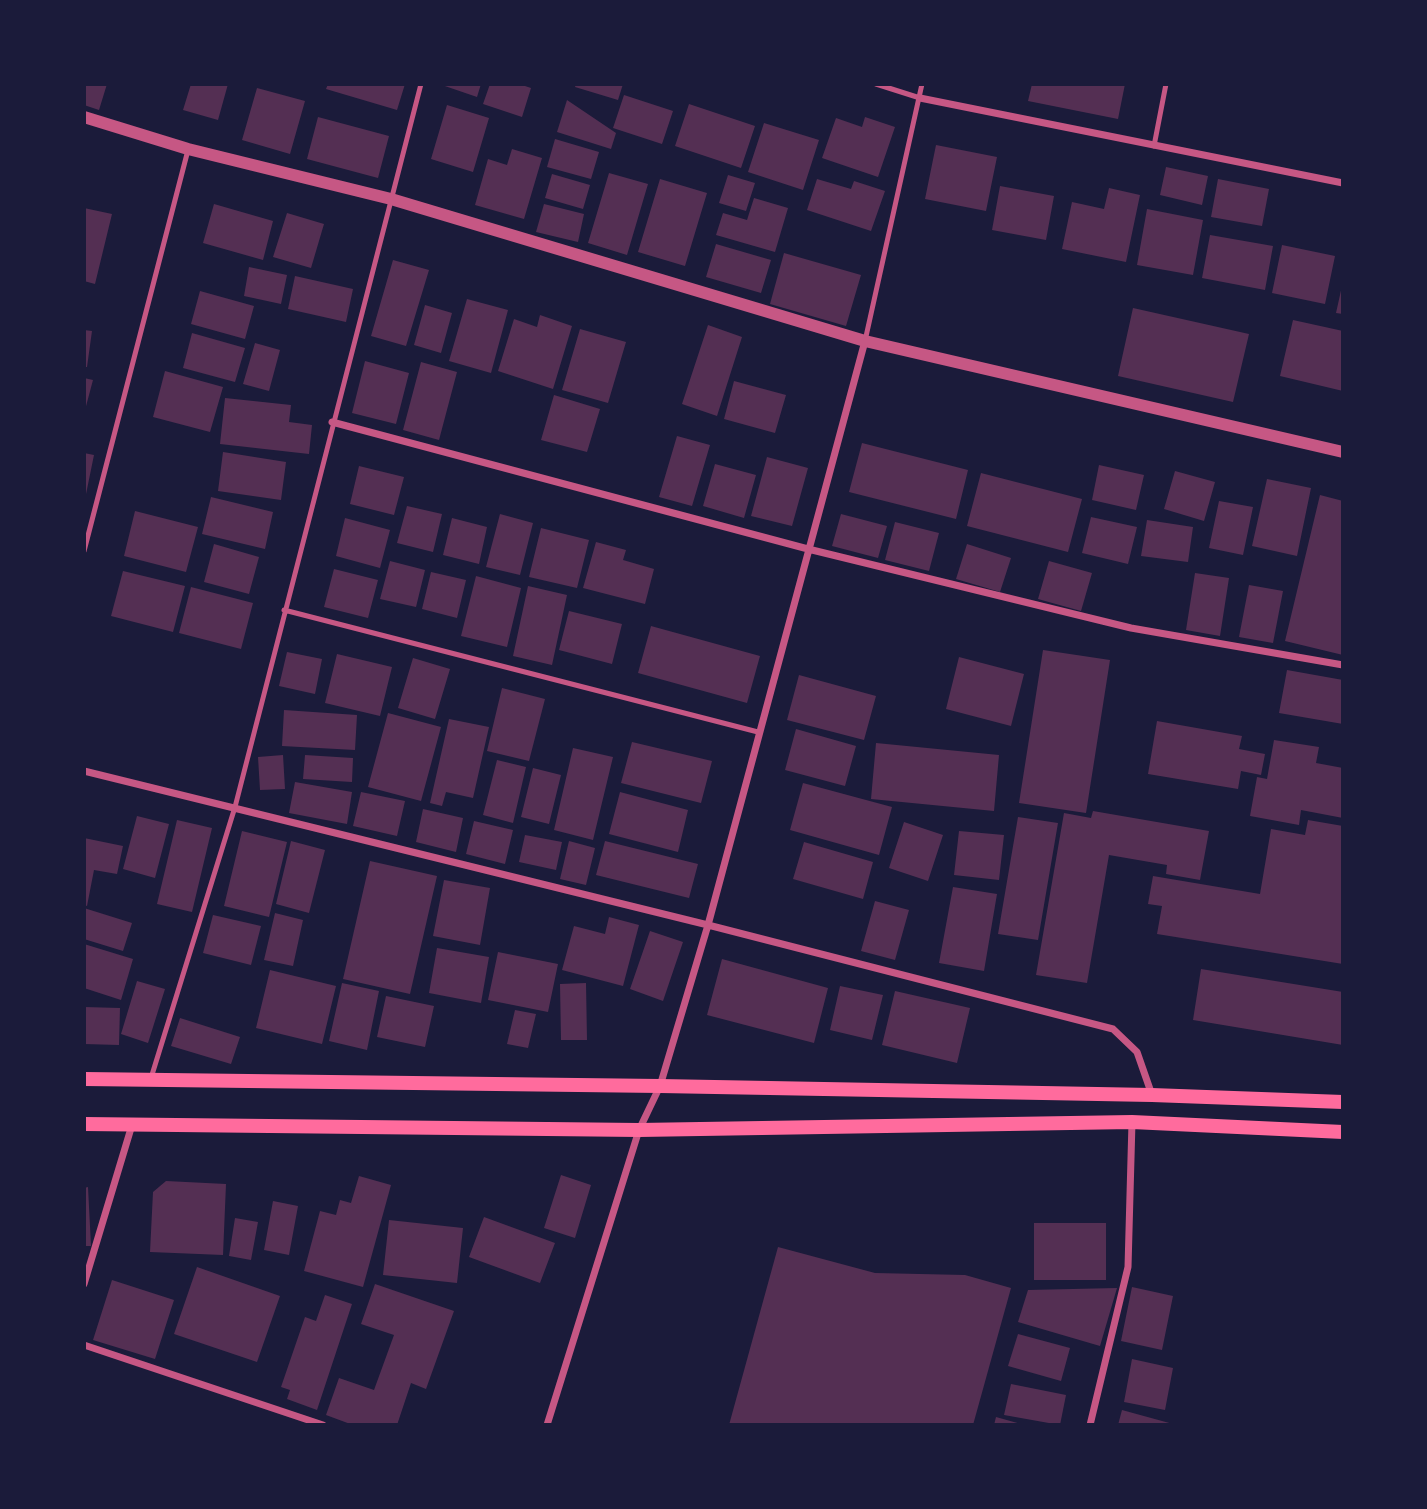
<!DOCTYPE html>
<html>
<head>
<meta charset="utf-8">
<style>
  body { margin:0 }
  #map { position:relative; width:1427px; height:1509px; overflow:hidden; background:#1b1b3a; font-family:Spectral,serif }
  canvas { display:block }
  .frame { position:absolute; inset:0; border:86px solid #1b1b3a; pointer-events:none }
</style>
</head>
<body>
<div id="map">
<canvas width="1427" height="1509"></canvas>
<div class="frame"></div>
</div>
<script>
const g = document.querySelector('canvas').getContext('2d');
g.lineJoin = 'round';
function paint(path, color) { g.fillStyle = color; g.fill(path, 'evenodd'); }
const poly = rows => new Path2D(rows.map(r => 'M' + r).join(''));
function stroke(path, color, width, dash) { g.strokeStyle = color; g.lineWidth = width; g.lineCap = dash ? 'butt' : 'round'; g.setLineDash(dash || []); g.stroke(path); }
paint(poly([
  [84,84,107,84,99,110,84,105],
  [191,84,228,84,218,120,183,110],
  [328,84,405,84,397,110,326,89],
  [439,84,481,84,477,97],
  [490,84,519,84,531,88,522,117,483,104],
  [576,84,623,84,618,100,575,87],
  [1032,84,1125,84,1118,119,1028,101],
  [257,88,305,101,290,154,242,140],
  [624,95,673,111,662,144,613,128],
  [567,100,616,133,611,149,557,132],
  [689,104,755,126,741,168,675,146],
  [447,105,489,118,473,172,431,159],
  [318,117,389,136,378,178,307,159],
  [865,117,895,127,878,177,822,158,836,118,862,127],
  [764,123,819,140,803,190,748,172],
  [555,139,599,152,591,179,547,167],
  [936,145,997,157,986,211,925,199],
  [512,149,542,158,524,219,475,205,488,159,507,165],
  [1166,167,1208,176,1202,205,1160,195],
  [609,173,648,184,627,255,588,243],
  [552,174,590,185,583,209,545,198],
  [728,175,755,183,746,211,719,203],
  [660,179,707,193,685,266,638,252],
  [817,179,851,189,854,181,885,191,871,231,807,210],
  [1218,179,1269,189,1262,226,1211,217],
  [1000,186,1054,196,1046,240,992,230],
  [1109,188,1140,195,1126,262,1062,249,1072,202,1104,209],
  [754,198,788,208,775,252,716,235,723,213,747,220],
  [214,204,273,221,263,260,203,243],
  [544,204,584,214,578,242,536,232],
  [84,208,112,214,95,284,84,281],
  [1147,209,1203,220,1193,275,1137,265],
  [287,213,324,224,311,268,273,257],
  [1210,235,1273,246,1265,290,1202,278],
  [716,244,771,260,761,293,706,277],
  [1282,245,1335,256,1325,304,1272,293],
  [784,253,861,275,846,326,770,304],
  [393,260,429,270,406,346,371,336],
  [249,267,287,275,281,304,244,296],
  [295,276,353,289,346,322,288,309],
  [1342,286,1343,286,1343,314,1336,313],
  [200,291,254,306,245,339,191,324],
  [467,299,508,310,491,373,449,361],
  [425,305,452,313,441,353,414,345],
  [1133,308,1249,334,1233,402,1118,376],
  [540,315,572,326,553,389,498,371,514,319,537,327],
  [1293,320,1343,331,1343,391,1280,376],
  [708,325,742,337,717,416,682,404],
  [580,329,626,342,608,403,562,390],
  [84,330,92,331,87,367,84,367],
  [192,333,245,348,235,382,183,368],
  [255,343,280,350,269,391,243,384],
  [365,361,409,373,396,424,352,413],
  [421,362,457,372,439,440,403,430],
  [165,371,223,387,210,432,153,417],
  [84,378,93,380,85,410,84,410],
  [734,381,786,395,775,433,724,419],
  [554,395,600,409,587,452,541,440],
  [225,398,291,405,289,422,312,425,309,454,220,444],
  [677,436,710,445,692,506,659,497],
  [862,443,968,470,956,519,849,492],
  [223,452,286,462,281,500,218,491],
  [84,453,94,455,85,499,84,499],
  [767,457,808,468,792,526,751,516],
  [715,464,756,475,744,518,703,506],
  [1099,465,1144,475,1136,510,1092,500],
  [359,466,404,477,394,515,350,504],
  [1175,471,1215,482,1204,521,1164,509],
  [981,473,1082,499,1068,552,967,526],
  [1267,479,1311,488,1297,556,1252,546],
  [1320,495,1343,501,1343,655,1285,641],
  [211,497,273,512,265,549,202,534],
  [1219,501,1253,507,1243,555,1209,548],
  [407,506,442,514,433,552,397,543],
  [135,511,198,527,186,572,124,556],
  [500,514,533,523,520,575,486,567],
  [841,514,887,526,878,558,832,546],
  [1091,517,1137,527,1128,564,1082,553],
  [345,518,390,530,380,568,336,556],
  [452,518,487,527,479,564,443,555],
  [1147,520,1193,527,1188,562,1141,556],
  [895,522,939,533,929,571,885,560],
  [541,528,589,540,577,588,529,577],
  [596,542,626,550,623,560,654,569,645,604,583,588],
  [214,544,259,557,249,594,204,582],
  [967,544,1011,558,1000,592,956,579],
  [390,561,425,570,416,607,380,599],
  [1049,561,1092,573,1081,611,1038,599],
  [334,569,378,580,368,618,324,607],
  [123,571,185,586,173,632,111,616],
  [431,572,466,580,457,618,422,609],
  [1195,573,1229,578,1220,636,1186,630],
  [476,576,521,588,507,647,461,636],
  [1249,585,1283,591,1273,643,1239,637],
  [528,586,567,595,552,665,513,656],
  [191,587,253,603,241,649,179,633],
  [569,611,622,624,612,664,559,650],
  [651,626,760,656,747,703,638,673],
  [1043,650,1110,660,1086,813,1019,803],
  [287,652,322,659,315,694,279,686],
  [337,654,392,667,380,716,325,703],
  [959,657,1024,674,1011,726,946,709],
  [413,658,450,669,435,719,398,708],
  [1287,670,1343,680,1343,724,1279,713],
  [799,675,876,696,864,740,787,720],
  [502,688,545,699,529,761,487,751],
  [284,710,357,715,355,750,282,746],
  [388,713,441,727,421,801,368,787],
  [449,719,489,727,473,798,446,792,442,806,430,803],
  [1157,721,1242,736,1239,749,1265,754,1261,775,1241,771,1238,789,1148,774],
  [796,729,856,746,845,786,785,770],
  [1274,740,1319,747,1316,763,1343,768,1343,818,1301,810,1299,825,1250,816,1257,777,1267,779],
  [632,742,712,761,701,803,621,783],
  [876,743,999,755,994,811,871,799],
  [573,748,613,757,593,840,554,830],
  [283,755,285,789,260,790,258,757],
  [305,755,353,758,352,782,303,779],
  [497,760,526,767,513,823,483,815],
  [533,768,561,775,549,824,521,817],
  [295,782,352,792,347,824,289,813],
  [803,783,892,807,879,855,790,830],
  [361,792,405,801,397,836,353,826],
  [620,792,688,810,678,852,609,834],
  [423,809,463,818,456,852,416,842],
  [1093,811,1209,831,1200,880,1166,874,1167,865,1109,855,1087,983,1036,975,1064,813,1091,818],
  [137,816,169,824,155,878,123,869],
  [1018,817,1058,823,1038,940,998,934],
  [177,820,212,828,192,912,157,904],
  [1308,820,1343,826,1343,964,1157,934,1162,906,1148,904,1153,876,1260,894,1271,829,1305,835],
  [474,821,513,830,505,864,466,854],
  [904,822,943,835,928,881,889,868],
  [242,831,287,842,269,917,224,906],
  [959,831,1004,835,999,880,954,875],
  [525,835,562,842,556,870,519,862],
  [84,838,123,846,117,874,94,870,87,906,84,905],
  [291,841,325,850,309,913,276,904],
  [569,841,595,848,586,885,560,879],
  [605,841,698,864,689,898,596,875],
  [804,842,873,862,863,899,793,879],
  [370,861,437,876,410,994,343,979],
  [444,880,490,888,480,945,433,936],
  [953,887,997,894,984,971,939,963],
  [875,901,909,910,895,960,861,951],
  [84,908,132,923,123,951,84,939],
  [275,913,303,920,293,966,264,960],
  [213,915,261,926,251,965,203,953],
  [609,917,639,925,623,986,562,970,574,926,605,934],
  [650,931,683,942,663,1001,630,989],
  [84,944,133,959,121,1000,84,988],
  [437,948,489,957,481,1003,429,993],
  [498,952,558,964,548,1012,488,1000],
  [722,959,828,988,814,1043,707,1015],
  [1201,969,1343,992,1343,1045,1193,1020],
  [270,970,336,986,322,1044,256,1028],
  [137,981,165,989,148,1043,121,1034],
  [342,983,379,991,367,1050,329,1041],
  [586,983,587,1040,561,1040,560,984],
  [840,986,883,995,872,1040,830,1030],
  [895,991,970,1008,957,1063,882,1045],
  [386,996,434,1006,425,1047,377,1037],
  [84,1007,120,1008,119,1045,84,1044],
  [515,1010,536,1014,528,1048,507,1044],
  [180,1018,240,1037,231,1064,171,1046],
  [561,1175,591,1185,575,1238,544,1228],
  [359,1176,391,1185,363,1287,304,1271,320,1211,336,1215,340,1200,351,1203],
  [166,1181,226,1184,223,1255,150,1252,153,1192],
  [88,1187,91,1246,84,1246,84,1188],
  [273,1201,298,1206,289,1255,264,1250],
  [484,1217,555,1243,540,1283,469,1257],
  [235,1218,258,1222,251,1260,229,1256],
  [389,1220,463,1228,457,1283,383,1275],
  [1034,1223,1106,1223,1106,1280,1034,1280],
  [778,1247,875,1273,965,1275,1011,1288,973,1425,729,1425],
  [197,1267,280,1296,257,1362,174,1334],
  [112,1280,174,1300,155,1359,93,1340],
  [375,1284,454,1311,426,1389,411,1383,397,1425,353,1425,326,1415,339,1378,374,1390,394,1335,361,1324],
  [1132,1287,1173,1296,1162,1350,1121,1341],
  [1117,1288,1100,1346,1018,1322,1028,1290],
  [325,1295,352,1304,317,1410,287,1399,290,1390,281,1387,305,1317,316,1321],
  [1018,1334,1070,1348,1061,1381,1008,1366],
  [1132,1359,1173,1368,1165,1410,1124,1402],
  [1011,1384,1066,1395,1060,1425,1004,1415],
  [1122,1410,1173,1424,1173,1425,1118,1425],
  [996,1417,1021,1424,1021,1425,994,1425]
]), '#542f53');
stroke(poly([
  [876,84,920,98],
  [1154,146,1166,84],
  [865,341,922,84],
  [84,551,188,150],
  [284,610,758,732],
  [151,1078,235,807,421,84]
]), '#c65784', 5);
stroke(poly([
  [920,98,1343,183],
  [332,422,808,549,1131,628,1343,665],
  [84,771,708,925,1113,1029,1137,1052,1152,1095],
  [84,1284,132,1125],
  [84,1345,323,1425],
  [547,1425,639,1130,660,1086,708,925,865,341],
  [1090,1425,1128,1267,1132,1122]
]), '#c65784', 7);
stroke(poly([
  [84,117,188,149,391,199,865,341,1343,452]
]), '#c65784', 12);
stroke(poly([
  [84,1079,660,1086,1152,1095,1343,1102],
  [84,1124,639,1130,1132,1122,1343,1132]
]), '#ff6b9d', 14);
</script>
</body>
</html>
